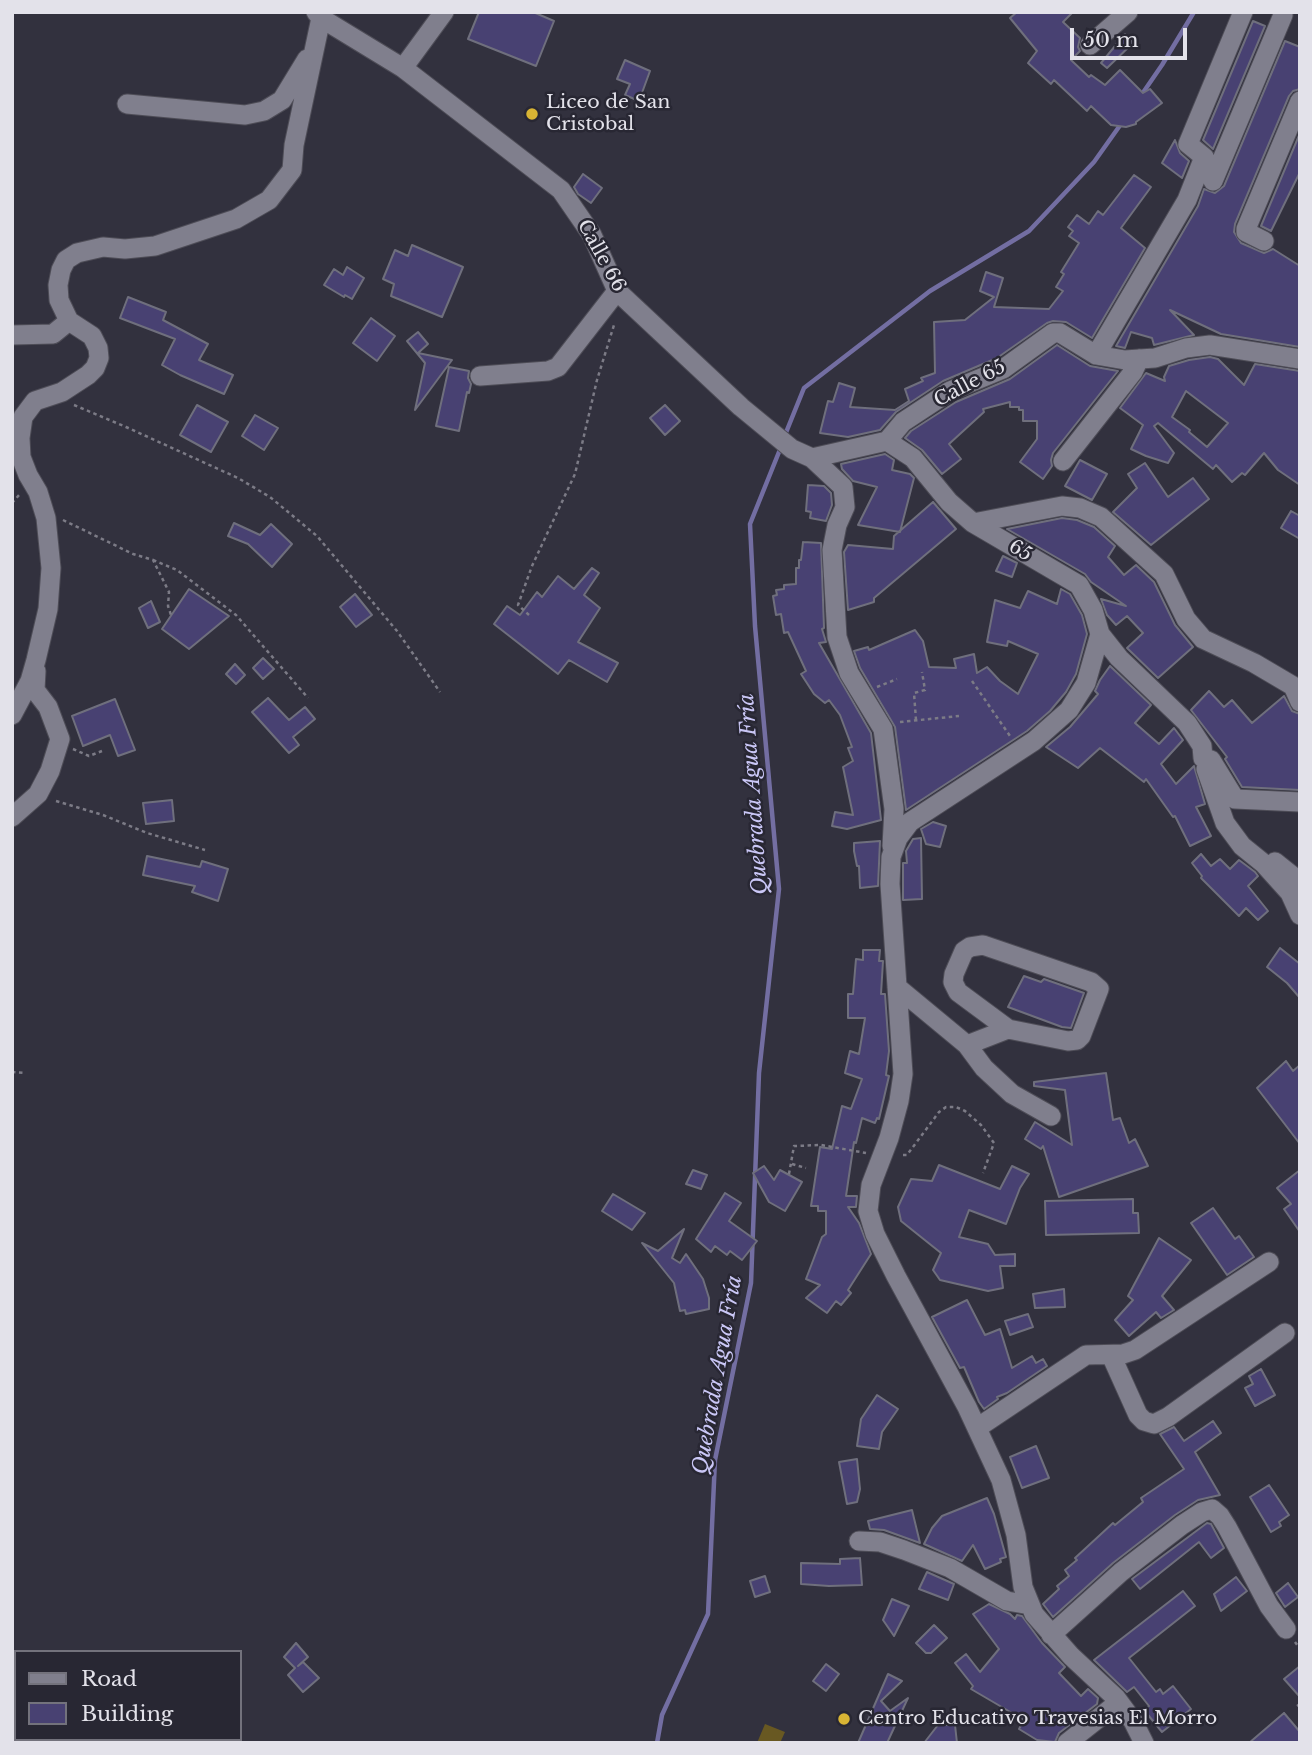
<!DOCTYPE html>
<html>
<head>
<meta charset="utf-8">
<style>
  body { margin:0 }
  #map { position:relative; width:1312px; height:1755px; overflow:hidden; background:#32313e; font-family:"Libre Baskerville",serif }
  canvas { display:block }
  .frame { position:absolute; inset:0; border:14px solid #e3e2ea; pointer-events:none }
  .legend { position:absolute; left:14px; top:1650px; width:228px; height:91px; box-sizing:border-box; background:#282733; border:2px solid #73727c; margin:0; padding:9px 12px; list-style:none; font-size:21px; color:#e3e2ea }
  .legend li { display:flex; align-items:center; gap:14px; height:35px }
  .legend b { width:35px; border:2px solid #73727c }
  .scale { position:absolute; left:1070px; top:28px; width:117px; height:32px; box-sizing:border-box; border:4px solid #e3e2ea; border-top:0; padding-left:9px; font-size:21px; line-height:24px; white-space:nowrap; color:#e3e2ea; -webkit-text-stroke:5px #282733; paint-order:stroke }
</style>
</head>
<body>
<div id="map">
<canvas width="1312" height="1755"></canvas>
<div class="frame"></div>
<ul class="legend">
<li><b style="height:9px;background:#807f8d"></b>Road</li>
<li><b style="height:19px;background:#484172"></b>Building</li>
</ul>
<div class="scale">50 m</div>
</div>
<script>
const g = document.querySelector('canvas').getContext('2d');
g.lineJoin = 'round';
function paint(path, color) { g.fillStyle = color; g.fill(path, 'evenodd'); }
const poly = rows => new Path2D(rows.map(r => 'M' + r).join(''));
function stroke(path, color, width, dash) { g.strokeStyle = color; g.lineWidth = width; g.lineCap = dash ? 'butt' : 'round'; g.setLineDash(dash || []); g.stroke(path); }
function label(font, color, halo, rows, align = 'center') {
  g.font = font + ' "Libre Baskerville",serif'; g.lineWidth = 5; g.setLineDash([]); g.textBaseline = 'middle'; g.strokeStyle = halo; g.fillStyle = color; for (const [text, x, y, turn = 0] of rows) {
    g.save(); g.translate(x, y); g.rotate((+turn || 0) * Math.PI / 180); g.textAlign = isNaN(turn) ? turn : align; if (halo) g.strokeText(text, 0, 0); g.fillText(text, 0, 0); g.restore();
  }
}
paint(poly([
  [765,1724,785,1732,780,1743,757,1743]
]), '#685822');
stroke(poly([
  [1140,97,1162,65,1194,12],
  [785,435,804,388,930,291,1029,231,1094,162,1121,124],
  [657,1743,662,1715,708,1614,715,1460,751,1283,759,1073,779,889,755,626,750,524,781,447]
]), '#736ea2', 4.5);
const building = poly([
  [479,12,533,12,554,21,536,66,468,39,479,12],
  [1017,12,1073,12,1063,22,1080,38,1078,47,1080,51,1071,60,1089,77,1091,75,1105,85,1120,70,1143,93,1150,89,1162,103,1136,122,1136,124,1126,127,1111,125,1091,106,1087,111,1054,80,1051,84,1028,63,1037,51,1010,18,1017,12],
  [1253,21,1265,26,1213,149,1203,140,1253,21],
  [1125,34,1133,43,1107,68,1101,63,1125,34],
  [1285,41,1300,47,1300,89,1293,91,1289,96,1235,224,1234,232,1241,243,1264,253,1273,249,1300,266,1300,347,1221,334,1170,310,1194,335,1154,345,1152,338,1131,332,1125,348,1116,346,1198,206,1204,189,1215,193,1224,186,1285,41],
  [625,60,650,71,639,101,625,95,630,84,617,79,625,60],
  [1300,133,1300,172,1271,231,1261,226,1300,133],
  [1175,140,1180,153,1189,161,1182,178,1162,163,1175,140],
  [583,174,602,188,591,203,578,194,574,187,583,174],
  [1134,175,1151,187,1121,228,1145,248,1092,338,1066,322,1053,321,1047,323,997,358,943,381,896,412,880,430,848,437,820,433,828,401,833,402,839,383,855,388,850,407,895,410,909,401,905,389,923,381,921,378,935,373,934,322,965,320,994,297,980,291,986,272,1003,278,994,307,1049,309,1063,291,1056,287,1064,274,1061,272,1079,243,1069,236,1073,231,1068,227,1077,215,1089,224,1098,211,1103,215,1134,175],
  [412,245,463,267,442,317,391,296,394,284,383,279,395,250,408,256,412,245],
  [347,267,364,278,352,299,345,295,344,297,324,285,334,269,343,275,347,267],
  [128,297,166,312,163,320,208,344,199,360,233,375,224,394,180,375,162,365,175,339,120,318,128,297],
  [371,318,395,336,377,361,353,343,371,318],
  [418,332,428,344,418,353,452,360,415,410,425,363,407,341,418,332],
  [1057,345,1090,366,1118,371,1053,453,1051,460,1052,466,1043,479,1020,462,1037,439,1037,421,1023,421,1023,410,1019,410,1019,407,1010,407,1010,402,983,409,984,412,949,444,961,459,942,474,922,450,905,438,911,431,956,402,1010,379,1057,345],
  [1210,357,1218,359,1244,385,1255,364,1300,371,1300,485,1278,470,1264,453,1245,475,1242,473,1232,482,1216,465,1213,469,1158,423,1154,426,1174,453,1168,463,1146,456,1131,449,1143,425,1120,408,1146,373,1165,381,1164,377,1169,366,1189,360,1210,357],
  [1186,391,1228,423,1207,447,1189,432,1190,430,1172,417,1186,391],
  [449,367,469,371,468,378,471,384,469,393,467,392,459,431,436,426,449,367],
  [197,405,228,422,211,452,180,435,197,405],
  [665,405,680,421,665,435,650,418,665,405],
  [255,415,278,428,264,450,242,436,255,415],
  [885,454,894,460,892,470,910,474,914,478,900,532,858,525,877,487,853,481,842,469,841,464,885,454],
  [1080,460,1107,474,1092,500,1065,486,1080,460],
  [1145,463,1168,497,1193,478,1209,499,1151,545,1113,512,1137,488,1128,474,1145,463],
  [808,485,824,486,831,493,832,505,826,521,810,518,811,512,806,511,808,485],
  [933,502,956,529,874,598,874,602,848,610,844,552,848,545,893,549,894,536,933,502],
  [1291,511,1300,516,1300,539,1281,528,1291,511],
  [1062,518,1077,520,1094,527,1115,546,1108,557,1124,575,1136,565,1154,582,1175,625,1193,647,1158,678,1127,648,1143,633,1127,616,1116,625,1107,615,1101,599,1126,606,1091,582,1085,574,1007,529,1062,518],
  [234,523,260,535,271,524,292,544,272,567,248,544,228,536,234,523],
  [803,542,821,543,824,628,822,629,826,642,819,643,871,733,881,820,847,829,832,826,835,812,853,815,843,767,853,761,848,748,852,747,840,715,829,700,825,703,814,694,801,674,806,671,788,632,784,633,781,614,776,615,773,596,777,595,776,590,784,589,784,585,796,584,796,568,799,568,799,560,801,560,803,542],
  [1003,556,1017,563,1012,577,996,571,1003,556],
  [592,568,599,573,584,595,600,608,578,642,618,663,607,682,569,660,558,674,494,624,507,606,520,615,537,592,542,597,558,576,574,589,592,568],
  [189,589,229,616,189,649,162,629,189,589],
  [1061,589,1070,594,1082,615,1087,634,1076,674,1066,692,1050,711,1027,731,906,810,895,727,860,668,854,651,868,647,869,650,915,630,923,641,929,667,956,668,954,659,974,654,977,673,987,667,1000,681,1018,694,1038,654,1008,641,1007,646,987,642,995,600,1020,608,1028,591,1057,604,1061,589],
  [355,594,372,615,356,627,340,607,355,594],
  [151,601,160,622,148,628,139,608,151,601],
  [263,658,274,669,263,679,253,668,263,658],
  [235,664,245,675,236,684,226,674,235,664],
  [1110,666,1151,705,1135,723,1159,744,1174,728,1183,740,1161,764,1176,784,1194,766,1205,804,1196,807,1211,836,1190,846,1175,816,1173,817,1146,779,1144,782,1100,748,1078,768,1046,747,1070,727,1098,694,1095,691,1100,680,1110,666],
  [1209,691,1224,707,1232,700,1252,723,1284,696,1292,711,1300,714,1300,790,1242,787,1225,759,1227,757,1191,710,1209,691],
  [268,698,289,720,305,707,315,719,293,737,299,745,289,753,252,712,268,698],
  [115,699,135,750,118,756,110,735,83,746,72,716,115,699],
  [172,800,174,821,146,824,143,803,172,800],
  [933,822,946,826,940,847,926,844,921,829,933,822],
  [921,838,922,899,903,900,903,863,907,863,906,851,913,839,921,838],
  [880,841,878,886,860,888,859,866,857,866,854,851,854,843,880,841],
  [1201,854,1211,866,1220,859,1230,869,1239,860,1255,872,1258,876,1248,886,1268,911,1258,920,1246,908,1239,916,1201,878,1202,876,1192,863,1201,854],
  [147,856,200,867,202,861,228,869,218,901,192,892,195,886,143,875,147,856],
  [1280,948,1300,964,1300,998,1287,983,1267,967,1280,948],
  [863,950,880,950,879,961,883,961,881,994,885,994,889,1051,886,1075,889,1076,879,1119,877,1118,875,1123,862,1118,856,1143,854,1142,846,1196,857,1196,856,1207,848,1207,859,1223,871,1254,848,1290,851,1293,841,1305,836,1301,827,1313,806,1298,820,1285,806,1279,822,1237,826,1234,826,1211,818,1211,818,1206,811,1206,820,1147,832,1149,842,1106,851,1109,862,1079,845,1073,850,1051,859,1054,865,1018,848,1018,848,994,853,994,856,959,863,960,863,950],
  [1024,976,1041,982,1044,979,1084,993,1071,1028,1062,1027,1008,1007,1024,976],
  [1286,1061,1293,1071,1300,1065,1300,1144,1257,1088,1286,1061],
  [1106,1073,1113,1120,1120,1118,1129,1143,1135,1139,1148,1166,1059,1197,1043,1146,1041,1149,1025,1139,1035,1122,1072,1145,1065,1090,1034,1086,1034,1082,1106,1073],
  [939,1165,1000,1189,1012,1166,1029,1174,1020,1188,1006,1224,969,1210,959,1237,988,1244,995,1255,1015,1254,1015,1266,1000,1266,1003,1288,988,1291,940,1280,933,1270,941,1253,901,1221,898,1207,911,1179,932,1181,939,1165],
  [764,1166,774,1180,780,1170,802,1182,785,1211,769,1202,753,1173,764,1166],
  [693,1170,707,1175,701,1189,686,1184,693,1170],
  [1300,1170,1300,1232,1284,1209,1291,1204,1277,1188,1300,1170],
  [725,1193,741,1203,729,1221,757,1241,742,1260,730,1251,727,1255,715,1246,711,1252,696,1239,725,1193],
  [613,1194,645,1213,632,1230,602,1211,613,1194],
  [1133,1199,1133,1213,1138,1213,1139,1233,1046,1235,1045,1201,1133,1199],
  [1213,1208,1235,1239,1239,1236,1254,1257,1227,1275,1191,1223,1213,1208],
  [684,1229,672,1258,680,1263,686,1254,703,1279,709,1298,709,1309,686,1314,685,1310,680,1311,674,1283,642,1243,658,1251,684,1229],
  [1159,1238,1191,1260,1162,1296,1174,1310,1161,1318,1156,1312,1129,1336,1115,1320,1133,1300,1128,1296,1159,1238],
  [1064,1289,1065,1307,1035,1308,1033,1294,1064,1289],
  [967,1300,985,1335,1000,1329,1012,1368,1032,1356,1036,1363,1043,1359,1047,1366,1007,1393,997,1397,998,1399,984,1409,979,1402,964,1367,960,1368,932,1317,967,1300],
  [1028,1314,1033,1327,1010,1335,1005,1321,1028,1314],
  [1261,1369,1275,1395,1255,1406,1245,1388,1253,1384,1249,1376,1261,1369],
  [877,1395,898,1409,882,1432,879,1449,857,1446,861,1419,877,1395],
  [1213,1421,1221,1433,1195,1452,1220,1495,1198,1500,1175,1515,1113,1563,1053,1617,1043,1604,1059,1589,1057,1586,1069,1576,1065,1570,1077,1560,1075,1558,1113,1523,1115,1525,1143,1502,1141,1498,1184,1469,1160,1434,1174,1427,1184,1441,1213,1421],
  [1036,1446,1049,1478,1022,1488,1010,1457,1036,1446],
  [857,1459,860,1489,857,1502,847,1504,839,1462,857,1459],
  [1269,1485,1289,1515,1279,1522,1281,1526,1271,1532,1250,1497,1269,1485],
  [987,1498,994,1514,1006,1557,1000,1559,1001,1562,985,1569,973,1545,962,1561,924,1544,932,1528,942,1516,987,1498],
  [912,1510,920,1543,884,1530,870,1529,868,1521,912,1510],
  [1207,1523,1211,1524,1224,1548,1211,1558,1199,1542,1140,1589,1132,1579,1207,1523],
  [860,1558,862,1585,829,1586,801,1584,801,1563,840,1564,840,1559,860,1558],
  [927,1572,954,1584,948,1600,919,1589,927,1572],
  [765,1576,770,1592,755,1597,750,1581,765,1576],
  [1236,1577,1247,1591,1221,1611,1214,1594,1236,1577],
  [1288,1583,1298,1597,1285,1607,1276,1593,1288,1583],
  [1183,1591,1195,1606,1129,1658,1156,1692,1160,1689,1163,1694,1173,1686,1191,1709,1162,1732,1144,1710,1149,1706,1134,1687,1127,1692,1094,1660,1183,1591],
  [892,1599,909,1606,894,1636,883,1620,892,1599],
  [989,1604,1010,1614,1015,1619,1017,1615,1022,1616,1042,1643,1065,1667,1059,1673,1081,1696,1088,1689,1098,1698,1097,1704,1059,1733,1055,1742,1037,1740,1019,1729,1024,1720,971,1689,973,1686,955,1663,966,1654,980,1672,999,1649,973,1614,989,1604],
  [934,1625,947,1638,931,1653,926,1653,916,1643,934,1625],
  [296,1643,308,1657,298,1666,303,1662,319,1678,303,1692,288,1675,295,1668,284,1657,296,1643],
  [826,1664,839,1674,826,1691,813,1681,826,1664],
  [1300,1666,1300,1697,1284,1679,1300,1666],
  [888,1674,902,1681,881,1701,890,1711,908,1698,887,1743,858,1743,888,1674],
  [1284,1713,1300,1732,1300,1743,1249,1743,1284,1713],
  [938,1725,955,1725,957,1743,924,1743,938,1725]
]);
paint(building, '#484172');
stroke(building, '#6f6f7d', 2);
const minor = poly([
  [316,12,321,18,403,68,561,190,592,235,617,291,741,407,792,449,812,458,843,487,845,507,837,525,832,550,837,637,849,673,883,729,894,809,892,846],
  [1090,45,1128,12],
  [403,68,444,12],
  [127,104,245,115,264,111,282,100,307,59],
  [1213,181,1283,15],
  [1264,241,1246,232,1246,229,1300,101],
  [12,335,53,334,69,321,59,300,58,285,61,270,66,260,77,253,103,247,125,249,155,246,236,219,269,200,292,170,294,145,321,18],
  [1096,355,1187,200,1204,157,1188,144,1243,12],
  [480,376,548,371,558,367,617,291],
  [887,441,903,422,950,391,1003,369,1053,333,1060,333,1096,355,1125,360,1155,358,1186,348,1210,345,1300,359],
  [812,458,887,441,913,458,949,502,973,523,1079,585,1093,610,1100,634,1086,683,1069,710,1034,741,910,822,898,838,891,857,890,884,903,1074,899,1101,889,1138,871,1185,868,1211,875,1234,896,1276,967,1407,1001,1480,1016,1535,1023,1587,1034,1614,1071,1656,1116,1698,1133,1721,1144,1743],
  [1063,461,1133,372,1139,359],
  [973,523,1062,506,1080,508,1101,517,1164,574,1186,619,1203,639,1254,663,1293,686,1300,702],
  [1100,634,1119,658,1187,723,1202,746,1203,758,1211,760,1235,799,1300,802],
  [12,715,30,681,36,660,48,609,51,568,46,518,38,492,28,475,21,457,20,438,23,417,35,401,62,392,88,375,95,368,99,358,98,348,92,336,69,321],
  [1206,769,1225,823,1242,846,1263,863,1290,893,1300,915],
  [12,817,38,794,50,771,60,739,48,707,35,690,36,671],
  [1275,862,1300,882],
  [897,987,967,1045,984,1068,1012,1094,1051,1116],
  [967,1045,1008,1029,1068,1041,1077,1040,1081,1036,1099,989,1091,982,983,945,970,947,964,951,954,974,953,982,958,992,1008,1029],
  [1111,1355,1138,1415,1144,1421,1154,1424,1168,1417,1285,1333],
  [977,1428,1086,1355,1123,1354,1135,1350,1269,1262],
  [859,1541,880,1542,904,1550,950,1568,1007,1601,1030,1605],
  [1051,1635,1121,1572,1182,1525,1202,1512,1212,1509,1220,1516,1227,1527,1269,1606,1286,1629],
  [1067,1743,1119,1702]
]);
stroke(minor, '#4e4d57', 21);
stroke(poly([
  [74,405,126,427,238,478,270,497,317,536,397,631,440,692],
  [12,503,20,494],
  [63,520,133,554,153,560,169,592,168,606,171,615],
  [153,560,177,570,236,615,308,698],
  [529,615,518,605,532,566,575,474,597,380,614,325],
  [972,681,1010,736],
  [877,687,897,679],
  [916,720,914,693,925,690,922,672],
  [900,722,959,716],
  [73,749,89,756,102,751],
  [56,801,103,815,147,833,205,850],
  [12,1072,25,1073],
  [903,1155,907,1155,939,1112,946,1107,956,1107,965,1111,981,1125,994,1143,983,1173],
  [792,1164,806,1168],
  [789,1174,794,1146,821,1145,866,1153],
  [1295,1642,1300,1649],
  [1297,1706,1300,1704]
]), '#7c7b86', 2.5, [3.5, 3.5]);
stroke(minor, '#807f8d', 19);
for (const [x, y, r, color] of [
  [532,114,7,"#d8b434"],
  [844,1719,7,"#d8b434"]
]) { const dot = new Path2D(); dot.arc(x, y, r, 0, 2 * Math.PI); g.fillStyle = color; g.fill(dot); stroke(dot, '#282733', 2.5); }
label('19px', '#e3e2ea', '#282733', [
  ["Liceo de San",546,103],
  ["Cristobal",546,125],
  ["Centro Educativo Travesias El Morro",858,1719]
], 'left');
label('19px', '#e3e2ea', '#282733', [
  ["Calle 66",601,256,61],
  ["Calle 65",970,384,-28],
  ["65",1020,551,31]
]);
label('italic 21px', '#cac7f6', '#282733', [
  ["Quebrada Agua Fría",754,794,-94],
  ["Quebrada Agua Fría",718,1375,-80]
]);
</script>
</body>
</html>
